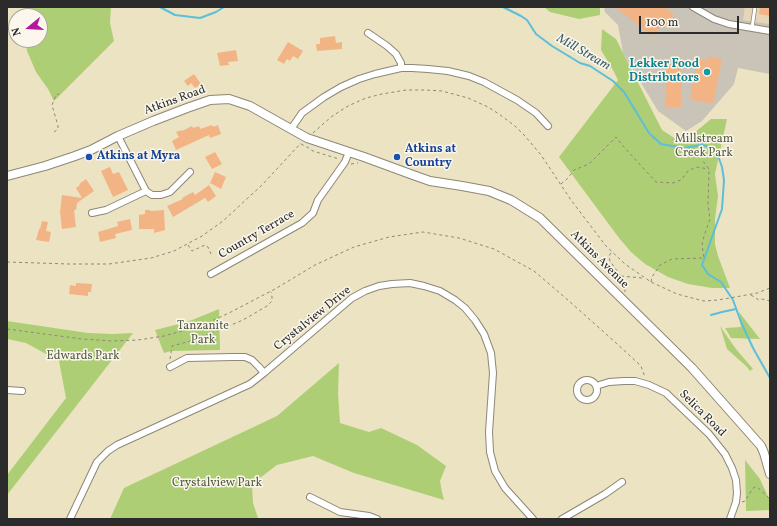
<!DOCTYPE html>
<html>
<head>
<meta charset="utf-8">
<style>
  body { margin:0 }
  #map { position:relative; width:777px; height:526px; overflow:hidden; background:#ece3c3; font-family:Vollkorn,serif }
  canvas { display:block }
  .frame { position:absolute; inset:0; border:8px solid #2b2b2b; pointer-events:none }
  .north { position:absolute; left:8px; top:8px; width:40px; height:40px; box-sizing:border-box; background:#fbf7ec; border:1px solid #a8a59f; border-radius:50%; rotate:252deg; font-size:11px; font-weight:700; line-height:16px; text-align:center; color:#2b2b2b }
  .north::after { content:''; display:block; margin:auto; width:14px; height:18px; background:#b5179e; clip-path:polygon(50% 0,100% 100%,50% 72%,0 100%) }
  .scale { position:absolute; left:639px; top:16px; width:100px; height:18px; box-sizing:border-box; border:2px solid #2b2b2b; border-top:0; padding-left:5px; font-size:12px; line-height:14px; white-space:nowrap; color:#2b2b2b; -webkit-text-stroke:3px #fbf7ec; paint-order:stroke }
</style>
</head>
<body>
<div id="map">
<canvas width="777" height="526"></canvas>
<div class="frame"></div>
<div class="north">N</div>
<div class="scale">100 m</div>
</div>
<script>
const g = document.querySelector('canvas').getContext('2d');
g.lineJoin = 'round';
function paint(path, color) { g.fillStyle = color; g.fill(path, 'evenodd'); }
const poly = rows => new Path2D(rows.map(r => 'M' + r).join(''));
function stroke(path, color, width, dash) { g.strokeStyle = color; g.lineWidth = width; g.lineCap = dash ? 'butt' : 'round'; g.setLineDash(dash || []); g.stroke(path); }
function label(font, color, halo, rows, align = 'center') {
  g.font = font + ' Vollkorn,serif'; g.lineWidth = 3; g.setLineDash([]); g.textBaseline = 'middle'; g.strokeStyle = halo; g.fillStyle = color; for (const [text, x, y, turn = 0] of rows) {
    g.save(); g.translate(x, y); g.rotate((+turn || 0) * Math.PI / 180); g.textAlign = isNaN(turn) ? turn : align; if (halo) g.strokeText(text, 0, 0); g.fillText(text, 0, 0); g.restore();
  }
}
paint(poly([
  [745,7,770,7,770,24,743,20]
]), '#e6d5b7');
paint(poly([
  [604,7,745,7,743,20,770,24,770,74,738,68,734,84,702,121,686,131,658,111,623,53,618,25,605,12]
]), '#cac3b8');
paint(poly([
  [28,7,111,7,110,23,114,41,54,101,48,89,36,72,27,51,25,40,40,40,40,16,24,16,24,11],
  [544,7,600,7,600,15,579,19,550,12],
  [602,29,616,39,662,130,682,143,711,119,727,119,715,174,718,196,715,219,715,244,718,256,730,288,712,288,688,284,668,277,645,264,631,252,619,238,559,157,618,80,613,70,601,50],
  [219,309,220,350,171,351,164,353,155,330,179,324,192,320],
  [739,312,760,339,731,338,725,328,741,327],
  [7,321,88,333,112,334,133,333,7,495,7,475,66,398,59,361,26,343,7,339],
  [720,326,736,349,753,369,750,371,746,366,727,349],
  [339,363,338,393,340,423,369,432,381,428,417,445,446,466,440,481,442,492,444,500,354,473,313,456,277,465,252,484,253,503,258,518,110,519,124,488,277,416],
  [745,460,760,479,770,501,770,510,746,511]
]), '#aece76');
stroke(poly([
  [160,7,175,15,200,18,216,12,224,7],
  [503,7,521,16,527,20,536,34,552,46,580,63,590,66,613,81,624,92,649,133,661,144,684,148,702,145,711,147,717,153,722,167,724,180,722,209,702,265,708,274,721,282,733,300,741,322,753,348,770,378],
  [711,315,722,312,736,309]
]), '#5cbeda', 2);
paint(poly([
  [615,7,665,7,674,15,665,27,662,24,653,36],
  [760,7,770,7,770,16,759,14],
  [335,36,336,43,342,42,342,49,317,51,316,44,320,44,320,38],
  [288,42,303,51,298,59,293,56,290,61,287,59,284,64,277,60],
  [236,50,238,61,228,62,229,65,220,66,217,53],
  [708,56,722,59,713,104,690,99,697,59,708,61],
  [666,61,682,61,681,107,665,107],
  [194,74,201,84,195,88,191,83,188,86,184,81],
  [212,125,213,127,218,125,221,134,210,138,209,135,176,150,172,141,179,137,176,132,182,130,182,131,192,126,193,128,199,126,200,129],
  [215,152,222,164,212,169,205,157],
  [110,167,113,174,119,172,128,190,113,197,101,171],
  [215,172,226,177,221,189,210,183],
  [86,179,94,191,77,203,76,210,74,210,76,227,62,229,60,212,62,195,82,198,76,188,80,185,79,184],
  [209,185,216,196,208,202,205,198,173,217,167,206,183,199,182,198,193,192,195,195],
  [145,210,150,210,150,211,164,210,165,230,154,233,154,229,139,229,139,215,145,214],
  [130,219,132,230,115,234,116,238,100,242,98,232,118,226,117,222],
  [42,221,48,222,46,231,51,232,49,242,36,240,39,229,40,229],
  [76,283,92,284,91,292,88,292,88,296,69,294,70,285,76,286]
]), '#f3b485');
const service = poly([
  [752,28,755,7]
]);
const minor = poly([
  [693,7,714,19,729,24,770,31],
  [368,33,387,46,396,54,401,63,401,68],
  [291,129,302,113,324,97,341,87,359,79,375,74,401,68,412,68,428,69,448,71,469,76,484,82,517,100,536,113,548,126],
  [118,136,146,191,152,195,161,195,170,192,190,172],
  [92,213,106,210,146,191],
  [211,274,302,223,313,213,318,200,345,162,349,152],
  [170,367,187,358,233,357,245,357,252,360,259,367,264,373],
  '577 390a10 10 0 1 1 20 0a10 10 0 1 1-20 0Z',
  [596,386,609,382,624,381,635,381,649,385,666,393,709,434,725,454,732,468,736,480,737,493,736,502,730,519],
  [7,390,22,391],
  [310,497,340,512,369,516,377,519],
  [70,519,97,462,108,451,117,445,250,384,264,373,352,298,365,291,379,286,392,284,410,283,424,286,440,291,455,300,465,308,475,320,484,334,491,353,493,373,489,432,490,452,495,471,505,488,533,519],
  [562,519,605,494,622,482]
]);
const tertiary = poly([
  [7,176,45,166,75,156,91,150,118,136,153,121,187,108,210,100,229,99,250,106,307,138,364,157,413,175,430,181,462,186,489,191,511,200,540,218,692,368,761,446,764,453,770,474]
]);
stroke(service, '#8c8777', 4.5);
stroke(minor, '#8c8777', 8);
stroke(tertiary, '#8c8777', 10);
stroke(poly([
  [54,132,58,129,58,126,52,105,56,95,59,94],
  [313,133,331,117,348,106,366,98,382,94,406,90,425,90,442,91,468,98,488,107,499,114,515,126,525,136,541,155,571,200,606,246,625,264,651,282,677,294,696,299,704,301,718,300,741,296,757,293,770,288],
  [301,144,309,148,313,151,339,159],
  [351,164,358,163],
  [561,184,568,178,574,170,589,164,616,137,623,146,656,182,673,183,681,180,688,171,696,167,709,169],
  [188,245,192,251,205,245,208,247,211,254],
  [611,253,609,256,610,261,625,282,625,292],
  [7,262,69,264,109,264,151,258,174,251,202,236,223,221,262,185,301,143],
  [621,276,642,278],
  [651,282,652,277,660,265,672,259,704,258,702,245,704,236,710,219,708,204,709,169,703,161],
  [751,295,759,300,762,299,770,301],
  [7,329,82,339,112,341,138,340,164,336,203,325,231,312,275,289,315,265,354,247,389,237,423,232,459,238,494,249,534,271,569,301,615,342,641,366,645,377],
  [170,359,172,346,194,340,219,330,243,320,267,306,272,301,272,297,271,292],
  [742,502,745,501,753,488,755,487,757,487,770,499]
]), '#8c8777', 1, [3, 3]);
stroke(service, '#fff', 3);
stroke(minor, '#fff', 6);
stroke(tertiary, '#fff', 8);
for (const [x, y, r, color] of [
  [707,72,4,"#0f9aa8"],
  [89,157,4,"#1a4fb4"],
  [397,157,4,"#1a4fb4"]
]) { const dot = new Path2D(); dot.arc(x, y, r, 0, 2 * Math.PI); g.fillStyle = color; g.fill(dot); stroke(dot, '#fbf7ec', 1.5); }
label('bold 12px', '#0d838f', '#fbf7ec', [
  ["Lekker Food",699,65],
  ["Distributors",699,79]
], 'right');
label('12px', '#2b2b2b', '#fbf7ec', [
  ["Atkins Road",175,101,-20],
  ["Country Terrace",257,235,-30],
  ["Atkins Avenue",599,260,45],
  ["Crystalview Drive",313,319,-39],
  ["Selica Road",702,414,45]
]);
label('12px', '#525c42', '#fbf7ec', [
  ["Millstream",704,140],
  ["Creek Park",704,154],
  ["Tanzanite",203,327],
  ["Park",203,341],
  ["Edwards Park",83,357],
  ["Crystalview Park",217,484]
]);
label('bold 12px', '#164399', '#fbf7ec', [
  ["Atkins at",405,150],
  ["Country",405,164],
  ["Atkins at Myra",97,157]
], 'left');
label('italic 13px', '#3c5e68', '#fbf7ec', [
  ["Mill Stream",583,53,30]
]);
</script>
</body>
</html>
